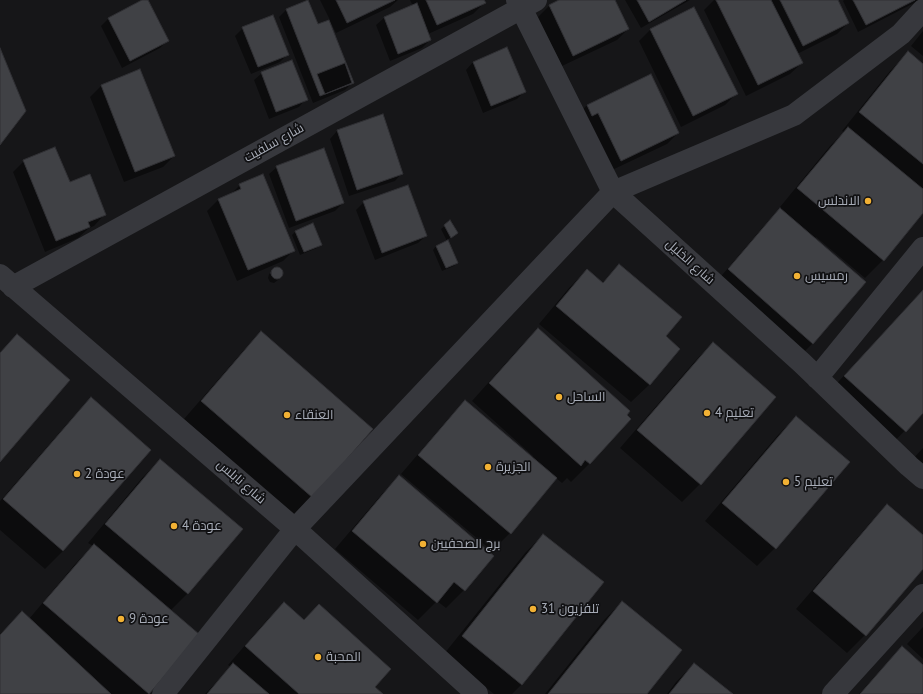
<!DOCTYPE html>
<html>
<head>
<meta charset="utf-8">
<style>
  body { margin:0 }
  canvas { display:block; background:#161618 }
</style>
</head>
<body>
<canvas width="923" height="694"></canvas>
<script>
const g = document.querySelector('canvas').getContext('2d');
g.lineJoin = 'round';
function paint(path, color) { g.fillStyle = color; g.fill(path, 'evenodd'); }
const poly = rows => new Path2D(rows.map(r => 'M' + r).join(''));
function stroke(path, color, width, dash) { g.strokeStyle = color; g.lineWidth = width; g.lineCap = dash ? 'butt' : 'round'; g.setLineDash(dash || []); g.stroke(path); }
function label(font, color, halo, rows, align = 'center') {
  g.font = font + ' "PT Sans",Cairo,sans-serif'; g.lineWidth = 3.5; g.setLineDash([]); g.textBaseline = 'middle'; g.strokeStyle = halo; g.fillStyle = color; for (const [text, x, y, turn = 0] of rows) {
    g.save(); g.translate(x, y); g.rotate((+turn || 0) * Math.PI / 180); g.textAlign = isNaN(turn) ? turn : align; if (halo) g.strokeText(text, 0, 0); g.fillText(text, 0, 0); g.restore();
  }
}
paint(poly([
  [144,0,147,0,168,40,160,48,122,68,101,26,109,18],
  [320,0,398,0,390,7,336,33,330,21,329,22,353,82,345,90,313,103,279,17,286,10,317,25,330,20],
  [410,0,483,0,484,3,473,14,428,34,430,40,422,48,390,61,376,25,384,18,413,6],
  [561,0,614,0,628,29,617,40,562,66,538,17,549,6],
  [625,0,690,0,641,28],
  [714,0,837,0,848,23,837,34,797,54,802,63,790,74,746,96,704,10],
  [844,0,920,0,858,32,843,1],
  [694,8,736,94,725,105,681,127,639,41,650,30],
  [243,28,288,54,280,62,251,74,235,36],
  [923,31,923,56,911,46],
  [908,53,923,65,923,212,883,260,865,278,816,237,815,238,813,343,795,361,711,288,763,227,781,208,780,207,830,146,844,132,842,131,890,71],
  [473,62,525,91,517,99,483,113,466,70],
  [139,71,174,156,163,167,124,182,90,97,101,86],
  [262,73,306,99,299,107,269,119,254,80],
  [587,105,678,133,667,144,610,171,576,117],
  [382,115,402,173,395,181,349,196,330,139,337,131],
  [24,161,69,184,105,214,94,226,89,228,78,238,45,252,13,172],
  [277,167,343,203,335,211,289,228,269,174],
  [240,185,294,250,283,261,237,281,207,211,218,200,230,195],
  [364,202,426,236,418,243,375,260,356,210],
  [450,222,457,233,447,240,457,262,454,266,442,271,433,250,436,246,447,241,441,229],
  [296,231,321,244,317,248,300,255,292,235],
  [619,265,664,336,679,349,649,385,631,402,539,324,569,288,587,270,602,283],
  [276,268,281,269,283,273,282,277,274,283,270,282,268,278,269,274],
  [923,290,923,412,887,449,827,394],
  [538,329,630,419,589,464,571,482,567,478,562,483,556,478,510,533,492,551,401,474,448,419,465,401,532,458,533,456,472,401,520,347],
  [261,333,372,429,294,516,184,419,243,351],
  [713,343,700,484,682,502,620,448,695,361],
  [91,399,150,450,63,551,45,569,0,530,0,501,73,417],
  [796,417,848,462,775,548,757,566,705,521,778,435],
  [923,448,923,474,910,462],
  [160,460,188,593,170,611,198,635,148,694,0,694,0,634,22,612,29,619,76,563,93,546,88,543,142,478],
  [399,477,493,556,464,590,446,608,437,601,418,620,335,549,381,495],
  [887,505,923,536,923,568,865,635,847,653,796,609,870,523],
  [543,535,522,684,512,694,494,694,444,654,525,553],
  [622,602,646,694,545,694,604,620],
  [284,604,373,687,381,694,205,694,231,667,228,665,266,621],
  [923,627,923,659,907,644],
  [902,648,923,666,923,694,859,694,884,666],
  [694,664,731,694,667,694,676,682]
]), '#0007');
const building = poly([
  [142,0,148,0,169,41,130,61,108,18,142,0],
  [308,0,318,24,329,20,354,83,320,96,286,9,308,0],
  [336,0,395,0,347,23,336,0],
  [426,0,484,0,486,3,437,25,426,0],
  [559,0,615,0,629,29,573,56,549,5,559,0],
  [637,0,686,0,649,22,637,0],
  [716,0,771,0,803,63,758,85,716,0],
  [780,0,838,0,849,23,803,46,780,0],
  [853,0,915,0,866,25,853,0],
  [417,3,431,40,398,54,384,17,417,3],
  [694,7,738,94,693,116,650,29,694,7],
  [273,15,289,55,258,67,242,27,273,15],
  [507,47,526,92,491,106,473,62,507,47],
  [0,48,26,111,0,145,0,48],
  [908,51,923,64,923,164,859,112,908,51],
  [292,60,308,100,276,112,261,72,292,60],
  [345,63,352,83,325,94,317,74,345,63],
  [140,69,175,156,135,172,101,85,140,69],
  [651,74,679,133,621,161,598,113,592,116,587,105,651,74],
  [383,114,403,174,357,190,337,130,383,114],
  [848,127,923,189,923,213,884,261,797,188,848,127],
  [55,147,70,182,90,174,106,215,88,222,90,227,56,241,23,160,55,147],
  [324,148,344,203,296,221,276,166,324,148],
  [263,174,295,251,248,270,218,199,241,189,239,184,263,174],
  [408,185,427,236,382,253,363,201,408,185],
  [780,208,866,282,813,344,728,269,780,208],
  [450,220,458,233,451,238,444,225,450,220],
  [313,223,322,245,304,252,295,231,313,223],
  [448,240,458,263,446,268,436,246,448,240],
  [619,264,682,317,666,336,680,349,650,385,556,306,587,269,603,283,619,264],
  '271 273a6 6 0 1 1 12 0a6 6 0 1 1-12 0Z',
  [923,290,923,413,906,432,844,376,923,290],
  [538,328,630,411,627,415,631,419,590,464,585,460,581,466,489,383,538,328],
  [261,331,373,429,313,498,201,401,261,331],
  [17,334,70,380,0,462,0,353,17,334],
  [713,342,776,397,701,485,637,430,713,342],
  [91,397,151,450,63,551,3,499,91,397],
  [465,400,557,478,511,534,418,455,465,400],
  [796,416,850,462,776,549,722,503,796,416],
  [160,459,243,529,188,594,105,524,160,459],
  [399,475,494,556,465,591,454,582,437,603,352,531,399,475],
  [887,504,923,535,923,569,866,636,813,591,887,504],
  [543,534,604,582,522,685,462,636,543,534],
  [94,544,200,635,149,694,43,603,94,544],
  [622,601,682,650,647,694,548,694,622,601],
  [284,602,304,620,319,604,391,669,375,687,383,694,299,694,245,646,284,602],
  [22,611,111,694,0,694,0,635,22,611],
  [902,646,923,665,923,694,860,694,902,646],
  [233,663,269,694,207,694,233,663],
  [694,663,733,694,669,694,694,663]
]);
paint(building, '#404145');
stroke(building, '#303034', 1);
stroke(poly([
  [517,0,613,192,802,363,909,466,923,478],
  [0,275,295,529,477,694],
  [13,287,536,0],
  [817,378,923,248],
  [163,694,295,529,613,192,794,115,901,34,923,10],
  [833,694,923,595]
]), '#37383d', 22);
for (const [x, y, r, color] of [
  [868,201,4,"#f2b134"],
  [797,276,4,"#f2b134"],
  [559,397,4,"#f2b134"],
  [707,413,4,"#f2b134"],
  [287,415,4,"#f2b134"],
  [488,467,4,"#f2b134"],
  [77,474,4,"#f2b134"],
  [786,482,4,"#f2b134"],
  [174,526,4,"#f2b134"],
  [423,544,4,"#f2b134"],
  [533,609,4,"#f2b134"],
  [121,619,4,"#f2b134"],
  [318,657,4,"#f2b134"]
]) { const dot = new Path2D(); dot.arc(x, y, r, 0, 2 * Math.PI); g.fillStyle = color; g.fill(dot); stroke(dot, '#111113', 1.5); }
label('13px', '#a8adb8', '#111113', [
  ["شارع سلفيت",274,143,-29],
  ["شارع الخليل",690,262,42],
  ["شارع نابلس",241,482,41]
]);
label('13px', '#a8adb8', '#111113', [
  ["الاندلس",860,201,"right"],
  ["رمسيس",805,276],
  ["الساحل",567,397],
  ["تعليم 4",715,413],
  ["العنقاء",295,415],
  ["الجزيرة",496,467],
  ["عودة 2",85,474],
  ["تعليم 5",794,482],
  ["عودة 4",182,526],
  ["برج الصحفيين",431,544],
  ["تلفزيون 31",541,609],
  ["عودة 9",129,619],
  ["المحبة",326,657]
], 'left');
</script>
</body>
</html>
